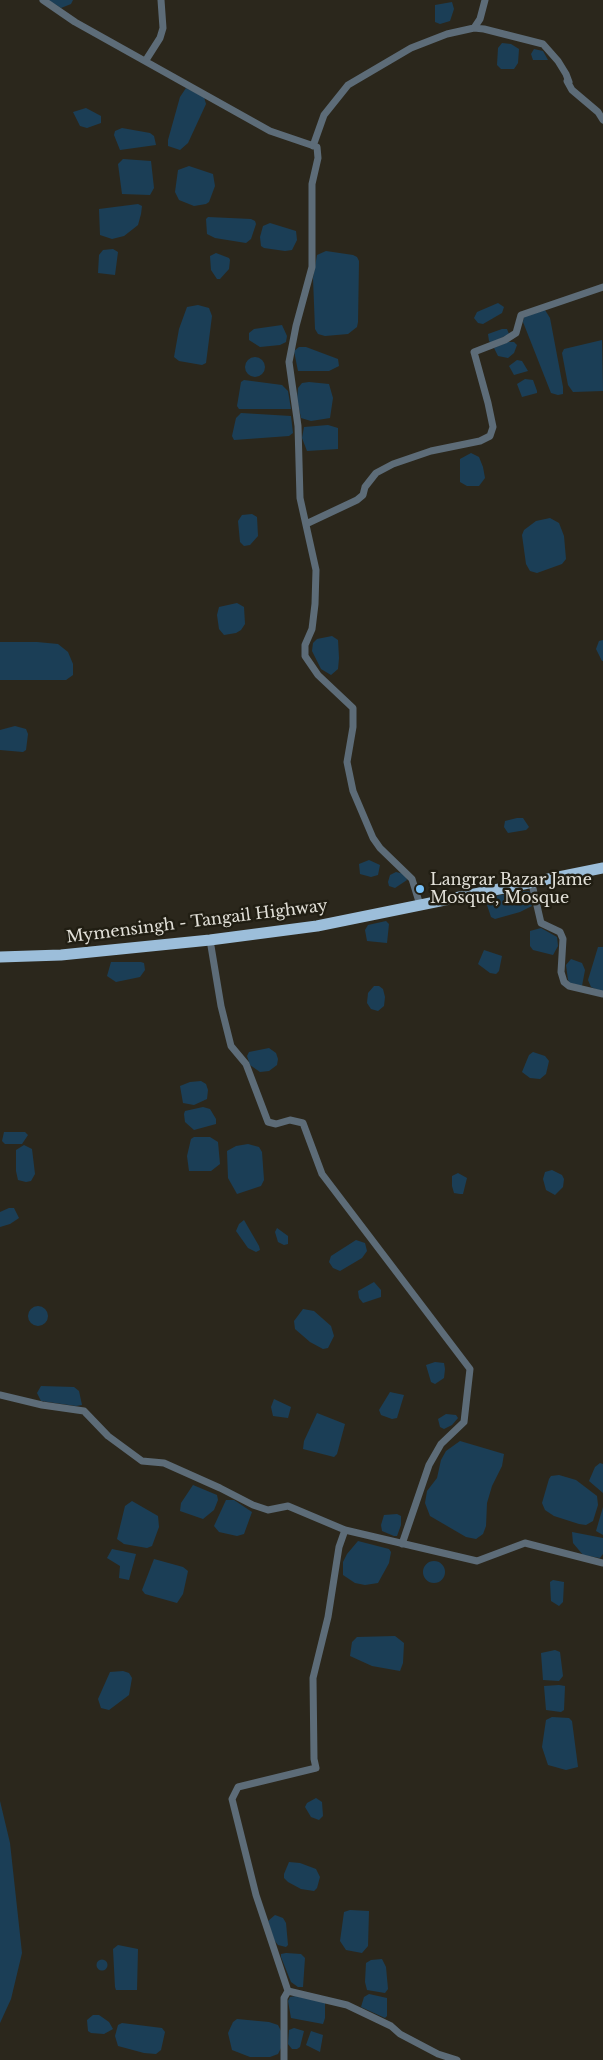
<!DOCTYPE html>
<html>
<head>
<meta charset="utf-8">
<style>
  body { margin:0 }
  canvas { display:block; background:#2b271c }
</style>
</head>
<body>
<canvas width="603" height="2060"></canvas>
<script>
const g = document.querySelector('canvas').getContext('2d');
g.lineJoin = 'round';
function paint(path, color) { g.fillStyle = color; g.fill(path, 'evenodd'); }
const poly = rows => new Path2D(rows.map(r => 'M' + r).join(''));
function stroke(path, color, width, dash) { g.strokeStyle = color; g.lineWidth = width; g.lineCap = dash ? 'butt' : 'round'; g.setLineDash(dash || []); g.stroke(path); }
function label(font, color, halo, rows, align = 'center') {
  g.font = font + ' "Libre Baskerville",serif'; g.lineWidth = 5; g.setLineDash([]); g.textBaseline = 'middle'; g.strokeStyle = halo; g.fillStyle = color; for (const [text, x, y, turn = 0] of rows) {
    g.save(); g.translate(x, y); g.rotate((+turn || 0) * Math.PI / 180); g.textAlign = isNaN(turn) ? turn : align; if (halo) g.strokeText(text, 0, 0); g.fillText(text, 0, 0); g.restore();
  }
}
paint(poly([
  [48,0,73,0,71,4,61,8],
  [452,2,454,9,450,21,440,24,435,22,435,5],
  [502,43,511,44,519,49,518,63,514,69,501,69,497,65,498,48],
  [534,49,543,51,548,60,533,60,531,54],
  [186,88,204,97,206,104,188,143,180,150,168,146,168,140,180,97],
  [86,108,101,116,101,123,87,128,80,126,73,112],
  [122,128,150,133,154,136,156,145,120,150,114,135,115,131],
  [123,159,151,161,154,188,150,195,122,194,118,164],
  [189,166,213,174,215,186,209,202,206,204,194,206,179,200,175,192,178,170],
  [138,204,142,206,141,214,138,225,133,229,124,236,112,239,100,235,99,209],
  [208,217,251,219,255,221,256,224,251,239,246,243,215,238,207,234,206,219],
  [270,223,296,231,297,240,292,250,285,251,264,248,261,246,260,237,263,226],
  [103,250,113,249,118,252,115,275,98,273,99,255],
  [326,251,353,255,357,257,359,261,358,322,357,327,348,334,325,336,318,334,315,329,313,278,317,255],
  [216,253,229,258,230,260,229,269,220,279,217,279,211,270,210,256],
  [498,303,504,307,502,313,483,324,478,323,474,318,477,312],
  [198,305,209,308,212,316,206,363,202,365,179,361,174,357,179,329,187,307],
  [545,310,550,318,563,387,563,394,558,395,551,393,523,322,524,317],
  [282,325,287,336,286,342,280,345,260,347,249,340,249,333,254,329],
  [502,329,507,329,509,334,491,343,489,341,488,334],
  [602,340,603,391,573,392,568,385,562,353,564,349],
  [508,342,514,342,517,345,514,353,508,358,498,356,494,348],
  [299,347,306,347,338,359,339,366,329,371,298,371,294,351],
  '245 367a10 10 0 1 1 20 0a10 10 0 1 1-20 0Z',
  [517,360,522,361,528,371,514,375,509,366],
  [525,379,533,380,537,391,537,393,522,397,517,384],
  [244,380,282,385,288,391,291,409,239,409,237,406,241,382],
  [309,382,329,384,333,398,330,418,311,421,301,418,297,399,298,388,302,383],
  [241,413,291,416,293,433,289,436,234,440,232,436,236,418],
  [328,425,338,428,338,449,307,451,302,438,304,427],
  [471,453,479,457,483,467,485,478,479,486,467,486,460,482,460,459],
  [252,514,257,517,258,536,250,545,244,546,240,542,238,521,242,515],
  [550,518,559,523,564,536,566,559,562,564,537,573,530,571,526,564,522,535,524,530,536,521],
  [237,603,244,607,245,624,241,630,236,633,224,635,219,629,217,615,219,607],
  [332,636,338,640,339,658,338,669,331,675,321,669,312,651,313,643,317,639],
  [603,640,603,661,602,661,596,649,599,641],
  [0,642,37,642,58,644,68,652,73,664,73,675,66,680,0,680],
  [15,726,26,729,28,734,26,750,23,752,0,750,0,730],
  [517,818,523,818,529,827,526,830,508,833,504,827,505,821],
  [369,860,380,865,378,875,371,877,360,874,359,864],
  [396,872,405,874,407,880,395,888,389,886,388,882,390,875],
  [524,891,529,891,532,895,532,906,520,912,495,919,491,917,487,905,489,897],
  [386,921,389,924,387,943,367,941,365,930,368,925],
  [541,928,557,937,558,946,553,955,533,950,530,946,530,931],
  [598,947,603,947,603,992,591,987,588,980],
  [484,950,502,956,499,971,496,974,490,973,478,964],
  [571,959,582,963,585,970,582,986,570,983,568,980,566,965],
  [111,962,141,962,144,963,145,970,140,977,116,982,107,976],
  [374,986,379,986,383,989,385,997,384,1006,378,1011,371,1009,367,1003,368,993],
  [269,1048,276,1053,278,1059,277,1065,269,1071,260,1072,250,1065,247,1056,249,1052],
  [533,1052,545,1056,549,1061,546,1074,540,1079,530,1078,522,1072,529,1055],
  [201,1081,206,1084,208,1090,207,1099,194,1105,183,1103,180,1086,190,1082],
  [203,1107,210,1109,216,1119,216,1124,194,1130,185,1122,184,1114,185,1111],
  [4,1132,25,1132,28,1135,22,1144,5,1144,2,1141],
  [194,1137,210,1137,218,1142,220,1164,211,1171,189,1171,187,1156,191,1139],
  [248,1144,259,1147,262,1152,264,1180,261,1186,237,1194,228,1178,227,1151,236,1146],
  [24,1145,32,1149,35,1174,31,1181,26,1182,18,1180,16,1171,16,1150],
  [552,1170,562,1175,564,1179,563,1187,555,1195,546,1190,543,1179,545,1172],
  [458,1173,467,1178,463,1194,460,1194,454,1193,452,1186,452,1176],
  [9,1208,14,1208,19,1218,10,1224,0,1227,0,1212],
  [244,1220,259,1246,260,1250,256,1252,248,1248,236,1231,239,1224],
  [277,1228,288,1236,288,1244,284,1245,278,1242,275,1232],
  [356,1240,365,1243,367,1251,362,1258,340,1271,333,1268,329,1262,331,1256],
  [374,1282,381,1290,381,1297,363,1303,359,1298,358,1291],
  '28 1316a10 10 0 1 1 20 0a10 10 0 1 1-20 0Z',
  [303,1309,314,1311,331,1326,334,1336,328,1348,323,1349,310,1342,295,1329,294,1321],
  [435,1362,444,1363,445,1369,444,1378,435,1384,431,1382,426,1365],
  [41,1386,74,1387,79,1391,82,1405,76,1406,41,1401,37,1393],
  [390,1392,404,1395,397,1418,392,1419,381,1415,379,1410],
  [274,1399,291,1407,288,1418,273,1416,271,1407],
  [317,1413,345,1424,337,1454,334,1457,303,1449,304,1441],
  [446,1414,456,1415,458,1418,452,1425,444,1429,440,1427,438,1419],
  [460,1441,504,1454,502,1466,492,1486,487,1503,486,1526,483,1534,476,1539,466,1537,430,1516,425,1503,427,1491,437,1478,441,1460,446,1451],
  [600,1463,603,1464,603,1493,589,1481,595,1467],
  [559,1475,576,1480,597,1496,598,1505,593,1521,586,1525,579,1524,554,1516,545,1510,542,1503,549,1479,551,1476],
  [193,1485,217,1495,218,1500,214,1510,203,1519,180,1511,181,1503],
  [226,1500,234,1500,252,1512,244,1534,237,1536,219,1532,214,1526],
  [132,1501,158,1516,159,1527,152,1546,147,1548,124,1544,117,1539,125,1506],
  [603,1507,603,1535,596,1531],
  [397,1514,401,1516,401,1525,397,1536,394,1536,382,1531,381,1525,384,1515],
  [572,1532,603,1538,603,1554,600,1558,583,1555,573,1543],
  [358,1541,389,1549,391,1552,389,1563,378,1583,365,1585,355,1583,343,1575,343,1562,347,1554],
  [112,1549,136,1554,129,1580,119,1578,120,1566,107,1558],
  [154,1559,183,1567,188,1571,183,1594,177,1603,145,1594,142,1590],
  '423 1572a11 11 0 1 1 22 0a11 11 0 1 1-22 0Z',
  [553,1580,564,1582,563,1602,559,1606,551,1601,550,1582],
  [395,1636,404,1643,403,1663,400,1671,372,1666,350,1656,352,1642,357,1637],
  [555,1650,560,1652,563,1676,559,1681,543,1680,541,1653],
  [123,1671,129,1673,132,1678,129,1695,109,1710,101,1708,98,1699,110,1672],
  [559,1685,565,1686,564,1710,561,1712,546,1710,544,1686],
  [552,1717,569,1718,572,1721,578,1767,566,1770,548,1765,542,1747,546,1720],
  [316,1798,322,1802,323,1816,319,1820,311,1817,305,1807,307,1803],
  [0,1801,10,1843,22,1953,11,1999,0,2023],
  [289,1862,300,1863,316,1869,320,1877,317,1888,314,1891,301,1889,288,1882,284,1878,284,1874],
  [350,1910,369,1911,368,1946,362,1953,346,1950,340,1941,344,1912],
  [275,1915,283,1918,286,1923,288,1945,286,1947,278,1945,274,1940,268,1921],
  [118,1945,138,1949,137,1990,116,1990,115,1987,113,1949],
  [286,1953,301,1954,305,1958,303,1987,298,1987,291,1982,281,1957,281,1954],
  [382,1959,386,1967,388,1989,385,1993,367,1990,365,1982,366,1963,371,1960],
  '96.5 1965a5.5 5.5 0 1 1 11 0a5.5 5.5 0 1 1-11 0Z',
  [369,1994,387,1998,387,2016,385,2018,361,2007,364,1997],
  [296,1996,325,2003,325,2018,323,2024,291,2018,288,2001,290,1997],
  [93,2015,99,2015,109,2022,113,2029,104,2034,91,2033,88,2031,87,2020],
  [237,2019,269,2022,278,2025,282,2033,281,2048,278,2054,270,2057,250,2057,232,2050,228,2033,233,2022],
  [122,2023,162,2028,165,2032,161,2050,156,2054,144,2053,118,2046,115,2036,118,2025],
  [294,2028,304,2031,300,2047,297,2049,292,2049,288,2044,289,2030],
  [311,2031,323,2035,320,2052,306,2045]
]), '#1b3e56');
stroke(poly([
  [43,0,75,22,270,131,317,147,318,158,312,184,312,267,296,326,289,362,298,426,300,498,316,570,315,604,312,629,305,645,305,656,318,675,353,708,353,727,347,762,353,791,373,838,380,848,412,879,420,905],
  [474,28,484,29,543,44,558,61,566,74,569,82,567,81,572,90,598,112,603,120],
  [146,60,160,38,163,28,161,0],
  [313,146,324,115,348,85,411,48,447,34,474,28,480,19,485,0],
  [306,524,357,500,363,495,365,487,376,473,393,464,431,451,480,441,490,436,493,427,488,403,474,352,505,340,516,333,521,315,603,287],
  [532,884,541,923,560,932,563,939,561,972,564,982,569,986,603,994],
  [210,940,221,1006,231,1046,246,1064,268,1122,276,1124,290,1120,303,1123,322,1174,470,1369,464,1422,441,1444,429,1465,402,1544],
  [0,1395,42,1405,84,1411,108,1436,142,1461,164,1463,220,1488,253,1505,268,1510,288,1506,345,1530,477,1561,525,1543,603,1563],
  [345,1530,339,1547,328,1617,313,1678,314,1759,316,1768,238,1787,232,1799,256,1895,288,1991,347,2005,391,2026,400,2034,438,2054,457,2060],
  [284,2060,284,1998,288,1991]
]), '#5d6c78', 7);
stroke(poly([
  [0,957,61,955,210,940,317,926,603,868]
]), '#9cbeda', 11);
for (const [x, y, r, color] of [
  [420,889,5,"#77c0f7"]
]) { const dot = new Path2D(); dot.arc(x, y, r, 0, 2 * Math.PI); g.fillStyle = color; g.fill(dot); stroke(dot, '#211e13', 2); }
label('16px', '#e2e0d8', '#211e13', [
  ["Langrar Bazar Jame",430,880],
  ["Mosque, Mosque",430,898]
], 'left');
label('16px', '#e2e0d8', '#211e13', [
  ["Mymensingh - Tangail Highway",197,922,-7]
]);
</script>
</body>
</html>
